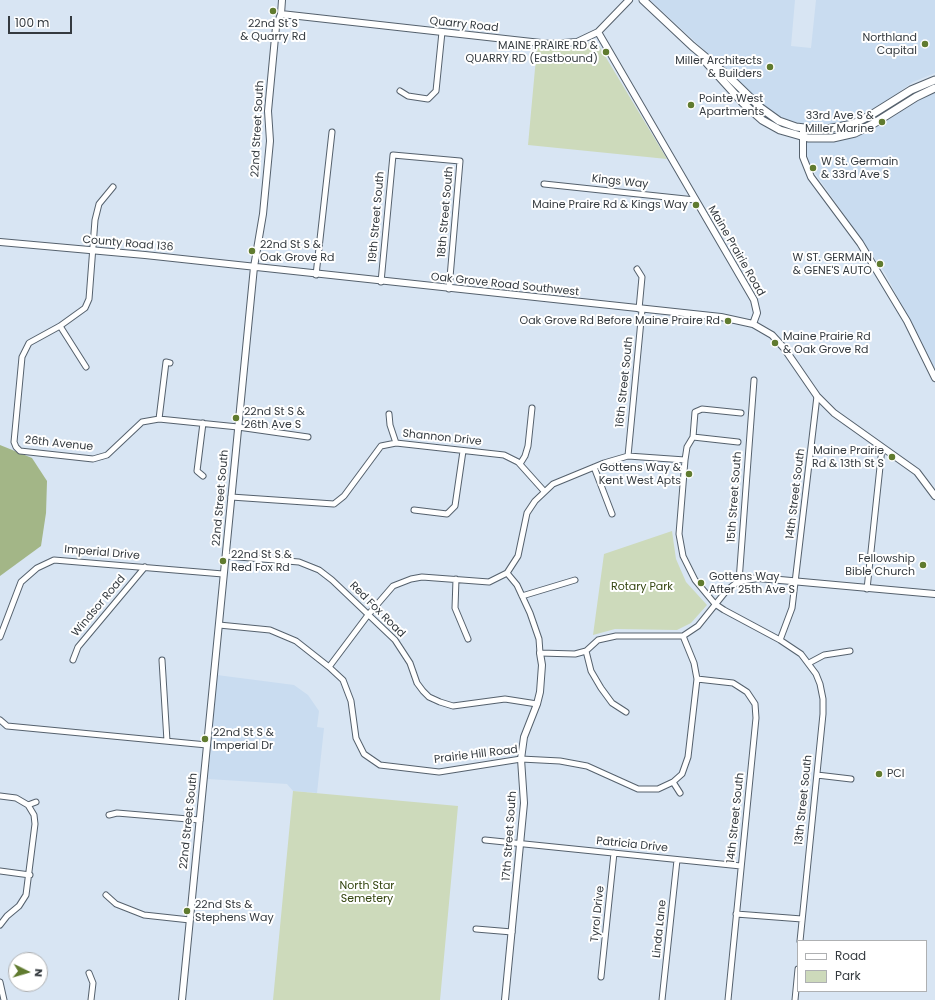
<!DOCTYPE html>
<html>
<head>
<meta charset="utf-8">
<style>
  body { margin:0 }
  #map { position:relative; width:935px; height:1000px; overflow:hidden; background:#d8e5f3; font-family:Poppins,sans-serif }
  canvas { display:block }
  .legend { position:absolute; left:797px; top:940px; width:130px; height:52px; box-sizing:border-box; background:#fff; border:1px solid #aeb0b2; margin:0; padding:5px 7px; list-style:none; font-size:12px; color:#343a3f }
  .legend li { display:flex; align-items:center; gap:8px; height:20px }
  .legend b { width:20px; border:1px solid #aeb0b2 }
  .north { position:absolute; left:8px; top:952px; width:40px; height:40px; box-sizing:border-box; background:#fff; border:1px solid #aeb0b2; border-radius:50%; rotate:95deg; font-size:11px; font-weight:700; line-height:16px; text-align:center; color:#343a3f }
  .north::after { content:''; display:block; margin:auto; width:14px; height:18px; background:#607b2f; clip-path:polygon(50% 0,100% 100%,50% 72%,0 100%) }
  .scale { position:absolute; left:8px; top:16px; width:64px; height:18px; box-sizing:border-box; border:2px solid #343a3f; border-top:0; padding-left:5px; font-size:12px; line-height:14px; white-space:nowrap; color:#343a3f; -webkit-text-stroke:3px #fff; paint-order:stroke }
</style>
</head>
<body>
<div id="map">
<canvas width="935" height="1000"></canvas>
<ul class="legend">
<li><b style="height:5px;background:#fff"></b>Road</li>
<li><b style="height:11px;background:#cddabb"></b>Park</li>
</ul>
<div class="north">N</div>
<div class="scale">100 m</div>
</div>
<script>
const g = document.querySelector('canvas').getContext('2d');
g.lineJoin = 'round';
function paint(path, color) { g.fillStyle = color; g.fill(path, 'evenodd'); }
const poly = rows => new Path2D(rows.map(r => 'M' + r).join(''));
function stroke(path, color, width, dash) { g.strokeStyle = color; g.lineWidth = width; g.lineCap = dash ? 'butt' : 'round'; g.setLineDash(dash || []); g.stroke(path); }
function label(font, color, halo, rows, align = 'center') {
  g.font = font + ' Poppins,sans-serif'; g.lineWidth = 4; g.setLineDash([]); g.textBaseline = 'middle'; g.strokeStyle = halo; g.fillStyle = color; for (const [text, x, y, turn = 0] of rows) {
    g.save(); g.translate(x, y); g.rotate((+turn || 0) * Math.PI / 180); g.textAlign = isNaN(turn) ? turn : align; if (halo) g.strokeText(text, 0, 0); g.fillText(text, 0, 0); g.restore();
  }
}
paint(poly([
  [650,0,795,0,791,46,811,48,816,0,935,0,935,73,913,82,881,105,852,121,827,126,806,126,787,121,768,109],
  [935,91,935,369,885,273,810,166,806,151,807,140,840,138],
  [217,675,294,685,308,695,319,711,317,727,324,728,317,793,293,791,287,784,208,779]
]), '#c9dcf0');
paint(poly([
  [596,41,667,159,528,145,537,47,568,49],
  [672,531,676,559,686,582,707,605,691,623,677,630,615,629,593,635,604,554],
  [293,791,458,806,440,1000,273,1000]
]), '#cddabb');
paint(poly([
  [0,445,32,458,47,481,46,513,41,546,0,576]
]), '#a3b687');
const minor = poly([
  [400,91,408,96,428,99,436,91,442,32],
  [544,184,695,200],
  [113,187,99,204,95,220,89,299,85,308,60,326,29,343,22,357,14,442,16,447,20,451,93,459,107,455,142,422,159,419,238,427,308,437],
  [637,269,642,277,639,309],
  [316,275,332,132],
  [381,282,393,155,460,161,449,289],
  [60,326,86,367],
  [389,414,390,425,396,443],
  [159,419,166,362,170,363],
  [203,423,197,471,203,476],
  [693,437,738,442],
  [628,456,642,310],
  [685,460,687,447,693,437,695,412,702,409,741,413],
  [520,464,525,456,528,446,532,408],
  [594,467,612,514],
  [231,497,334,504,344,496,381,446,396,443,504,455,518,462,544,491],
  [414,510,447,514,455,506,463,451],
  [226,556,299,562,319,570,332,580,395,640,410,663,417,683,423,691,429,697,440,702,453,706,505,699,537,704],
  [507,573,518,556,527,513,535,501,553,484,604,463,628,456,685,460,679,534,683,556,695,580,715,604,724,610,780,640,801,654,816,674,820,684,823,699,823,714,800,941],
  [507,573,517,585,530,613,539,639,540,653,575,654,586,651,598,640,616,636,683,636,698,626,727,590,739,581,754,380],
  [456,579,455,608,468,639],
  [867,589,882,448],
  [522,596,575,580],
  [219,625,270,630,296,641,329,667,343,680,351,701,356,738,364,754,380,765,439,772,521,759,560,761,587,766,638,789,658,789,673,782,682,774,688,757,697,679,694,663,683,636],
  [0,637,21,582,37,568,54,560,223,574],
  [780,640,792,608,817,396],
  [586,651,591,671,601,688,612,703,626,712],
  [73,660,78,647,145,567],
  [162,660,167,741],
  [809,663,824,655,850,651],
  [329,667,368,615,393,586,411,579,422,577,489,582,507,573],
  [697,679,733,683,747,692,755,704,756,718,728,1000],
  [0,720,7,726,207,745],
  [817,775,851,779],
  [673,782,680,793],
  [0,796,16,798,28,805,34,815,35,824,26,895,19,906,7,916,0,925],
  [28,805,36,802],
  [109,815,117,813,200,820],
  [485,840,741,866],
  [0,871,30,875],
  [106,895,116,904,144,915,190,920],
  [736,914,802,919],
  [476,929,512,932],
  [89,973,93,983,91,1000],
  [601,977,614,853],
  [0,982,4,1000],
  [662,1000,677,860],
  [795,1000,798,969]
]);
const tertiary = poly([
  [281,14,550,44,577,42,598,32,629,0],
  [598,32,754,300,757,313,753,324],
  [803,129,803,157,811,177,860,243,907,321,935,378],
  [0,242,145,255,721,317,753,324,772,335,784,348,817,396,834,413,917,472,935,496],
  [739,581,758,578,935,594],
  [182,1000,254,267,263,214,270,141,268,111,276,27,281,14,282,0],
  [505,1000,524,803,521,759,524,737,537,704,540,692,542,665,540,653]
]);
const secondary = poly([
  [643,0,692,46,728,76,761,108,779,121,796,127,822,130,853,124,871,115,911,90,935,80],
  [705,61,743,103,762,120,780,130,808,138,833,138,855,133,873,124,916,97,935,88]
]);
stroke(minor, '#55616d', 7);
stroke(tertiary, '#55616d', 8);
stroke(secondary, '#55616d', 9);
stroke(minor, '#fff', 5);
stroke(tertiary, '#fff', 6);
stroke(secondary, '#fff', 7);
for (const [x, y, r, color] of [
  [273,11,4,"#607b2f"],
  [925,44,4,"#607b2f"],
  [606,52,4,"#607b2f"],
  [770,67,4,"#607b2f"],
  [691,105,4,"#607b2f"],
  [882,122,4,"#607b2f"],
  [813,168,4,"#607b2f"],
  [696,205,4,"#607b2f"],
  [252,251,4,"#607b2f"],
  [880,264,4,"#607b2f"],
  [728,321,4,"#607b2f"],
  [775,343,4,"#607b2f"],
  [236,418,4,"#607b2f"],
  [892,457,4,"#607b2f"],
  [689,474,4,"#607b2f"],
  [223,561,4,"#607b2f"],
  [923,565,4,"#607b2f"],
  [701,583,4,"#607b2f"],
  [205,739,4,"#607b2f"],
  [879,774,4,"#607b2f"],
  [187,911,4,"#607b2f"]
]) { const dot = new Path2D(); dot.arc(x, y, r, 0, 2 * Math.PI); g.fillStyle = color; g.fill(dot); stroke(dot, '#fff', 1.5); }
label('11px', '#343a3f', '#fff', [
  ["22nd St S",273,24,"center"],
  ["& Quarry Rd",273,37,"center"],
  ["Northland",917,38],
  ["Capital",917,51],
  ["MAINE PRAIRE RD &",598,46],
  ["QUARRY RD (Eastbound)",598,59],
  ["Miller Architects",762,61],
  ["& Builders",762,74],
  ["Pointe West",699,99,"left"],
  ["Apartments",699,112,"left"],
  ["33rd Ave S &",874,116],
  ["Miller Marine",874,129],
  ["W St. Germain",821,162,"left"],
  ["& 33rd Ave S",821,175,"left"],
  ["Maine Praire Rd & Kings Way",688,205],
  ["22nd St S &",260,245,"left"],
  ["Oak Grove Rd",260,258,"left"],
  ["W ST. GERMAIN",872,258],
  ["& GENE'S AUTO",872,271],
  ["Oak Grove Rd Before Maine Praire Rd",720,321],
  ["Maine Prairie Rd",783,337,"left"],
  ["& Oak Grove Rd",783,350,"left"],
  ["22nd St S &",244,412,"left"],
  ["26th Ave S",244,425,"left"],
  ["Maine Prairie",884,451],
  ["Rd & 13th St S",884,464],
  ["Gottens Way &",681,468],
  ["Kent West Apts",681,481],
  ["22nd St S &",231,555,"left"],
  ["Red Fox Rd",231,568,"left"],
  ["Fellowship",915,559],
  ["Bible Church",915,572],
  ["Gottens Way",709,577,"left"],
  ["After 25th Ave S",709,590,"left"],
  ["22nd St S &",213,733,"left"],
  ["Imperial Dr",213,746,"left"],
  ["PCI",887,774,"left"],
  ["22nd Sts &",195,905,"left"],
  ["Stephens Way",195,918,"left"]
], 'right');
label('11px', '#343a3f', '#fff', [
  ["Quarry Road",464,25,6],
  ["22nd Street South",258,129,-87],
  ["Kings Way",620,182,6],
  ["18th Street South",446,212,-85],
  ["19th Street South",377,217,-85],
  ["County Road 136",128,244,5],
  ["Maine Prairie Road",736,251,60],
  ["Oak Grove Road Southwest",505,285,6],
  ["16th Street South",625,382,-84],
  ["Shannon Drive",442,438,6],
  ["26th Avenue",59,444,6],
  ["14th Street South",796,494,-83],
  ["15th Street South",735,497,-86],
  ["22nd Street South",221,498,-85],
  ["Imperial Drive",102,553,5],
  ["Windsor Road",99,606,-50],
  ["Red Fox Road",377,610,45],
  ["Prairie Hill Road",476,755,-7],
  ["13th Street South",804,800,-84],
  ["14th Street South",736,818,-84],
  ["22nd Street South",189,821,-84],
  ["17th Street South",510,836,-86],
  ["Patricia Drive",632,845,6],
  ["Tyrol Drive",598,914,-84],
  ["Linda Lane",660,929,-84]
]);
label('11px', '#33440f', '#fff', [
  ["Rotary Park",642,587],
  ["North Star",367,886],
  ["Semetery",367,899]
]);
</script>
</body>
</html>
